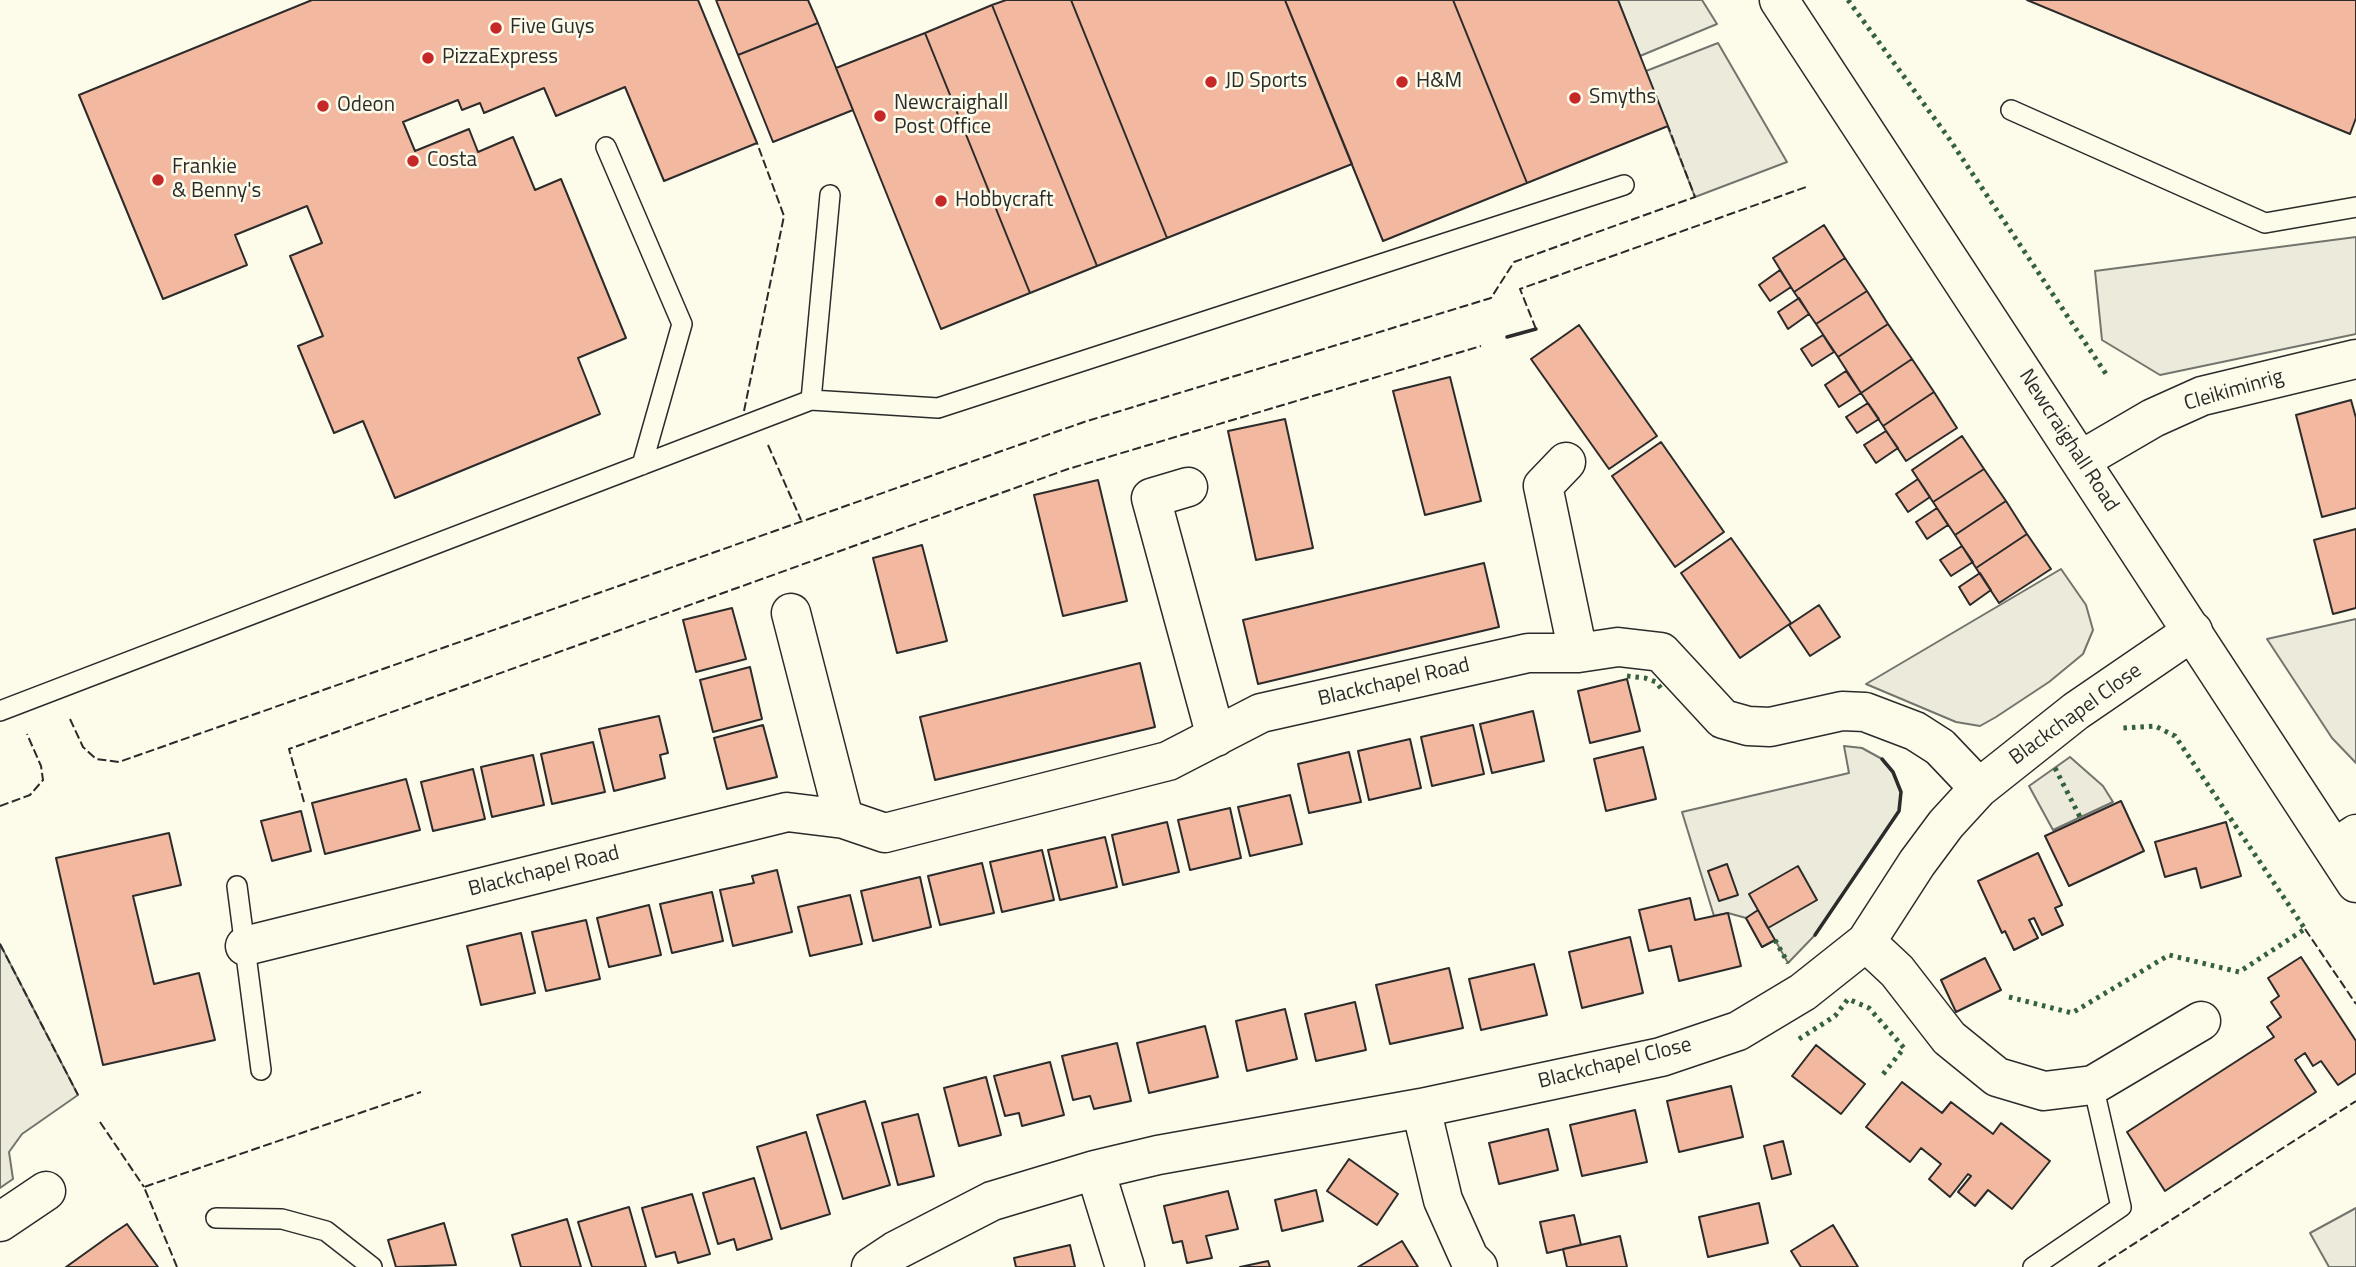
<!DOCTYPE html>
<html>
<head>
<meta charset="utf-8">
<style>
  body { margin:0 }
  canvas { display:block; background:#fdfbea }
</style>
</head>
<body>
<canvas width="2356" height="1267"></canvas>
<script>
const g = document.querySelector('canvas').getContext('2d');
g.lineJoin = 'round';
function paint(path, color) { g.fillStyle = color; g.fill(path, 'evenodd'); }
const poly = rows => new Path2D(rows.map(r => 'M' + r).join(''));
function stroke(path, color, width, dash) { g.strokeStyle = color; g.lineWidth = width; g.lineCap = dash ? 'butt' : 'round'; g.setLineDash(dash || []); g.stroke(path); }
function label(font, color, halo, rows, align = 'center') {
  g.font = font + ' "Titillium Web",sans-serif'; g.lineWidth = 5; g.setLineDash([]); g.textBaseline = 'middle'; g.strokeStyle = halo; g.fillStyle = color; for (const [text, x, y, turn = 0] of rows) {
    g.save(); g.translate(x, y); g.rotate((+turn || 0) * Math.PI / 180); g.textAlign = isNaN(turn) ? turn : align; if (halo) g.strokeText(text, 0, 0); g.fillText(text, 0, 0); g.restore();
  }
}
const green = poly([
  [1618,0,1702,0,1717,24,1640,56,1618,0],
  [1718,43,1787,162,1695,197,1646,71,1718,43],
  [2356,237,2356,334,2160,375,2102,340,2095,271,2356,237],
  [2061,569,2086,605,2093,630,2083,654,2049,682,1996,717,1980,726,1956,722,1866,684,2061,569],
  [2356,619,2356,763,2332,738,2267,639,2356,619],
  [1844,746,1862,748,1882,759,1893,772,1901,792,1899,811,1815,935,1788,963,1775,940,1762,947,1746,918,1728,913,1714,916,1682,812,1849,773,1844,746],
  [2070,757,2103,786,2113,802,2053,830,2029,786,2070,757],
  [0,944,78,1095,22,1134,9,1152,13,1179,0,1188,0,944],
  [2356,1208,2356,1267,2329,1267,2310,1233,2356,1208]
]);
paint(green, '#ecebdb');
stroke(green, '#74746e', 2);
const building = poly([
  [312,0,698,0,757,143,664,181,625,87,556,116,544,88,484,113,480,103,462,110,458,100,403,122,415,151,469,129,478,152,513,137,535,190,561,179,626,338,578,358,600,414,395,498,363,421,334,433,298,346,323,336,290,256,322,243,307,206,235,235,247,265,163,299,79,95,312,0],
  [716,0,808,0,818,23,738,55,716,0],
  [1006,0,1071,0,1167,238,1097,266,992,5,1006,0],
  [1071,0,1285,0,1352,164,1167,238,1071,0],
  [1285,0,1453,0,1527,183,1383,241,1285,0],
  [1453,0,1618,0,1668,126,1527,183,1453,0],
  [2027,0,2356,0,2356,118,2350,134,2027,0],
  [992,5,1097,266,1030,293,925,33,992,5],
  [818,23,853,110,773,142,738,55,818,23],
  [925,33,1030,293,941,329,836,68,925,33],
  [1824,225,1845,258,1794,292,1773,258,1824,225],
  [1845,258,1867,291,1816,324,1794,292,1845,258],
  [1780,270,1791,287,1770,301,1759,285,1780,270],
  [1867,291,1888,324,1838,357,1816,324,1867,291],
  [1799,298,1809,314,1788,329,1778,312,1799,298],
  [1888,324,1912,359,1861,393,1838,357,1888,324],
  [1579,325,1657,436,1609,469,1531,359,1579,325],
  [1823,335,1834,352,1812,366,1801,349,1823,335],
  [1912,359,1934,392,1883,426,1861,393,1912,359],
  [1846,371,1861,393,1839,407,1825,385,1846,371],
  [1450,377,1481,501,1425,515,1393,391,1450,377],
  [1934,392,1957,428,1906,461,1883,426,1934,392],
  [2351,400,2356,418,2356,508,2322,517,2296,415,2351,400],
  [1868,403,1879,419,1857,433,1846,417,1868,403],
  [1285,419,1313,548,1256,560,1228,431,1285,419],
  [1886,431,1898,448,1876,463,1864,445,1886,431],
  [1962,436,1984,469,1933,502,1912,470,1962,436],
  [1661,442,1724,532,1675,567,1612,476,1661,442],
  [1984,469,2006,501,1955,535,1933,502,1984,469],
  [1918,479,1930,497,1908,512,1896,494,1918,479],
  [1098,480,1127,601,1063,616,1034,495,1098,480],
  [2006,501,2027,534,1976,568,1955,535,2006,501],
  [1937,508,1948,525,1927,539,1916,522,1937,508],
  [2356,529,2356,608,2333,614,2314,540,2356,529],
  [2027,534,2051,569,1999,603,1976,568,2027,534],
  [1731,538,1791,623,1740,658,1681,573,1731,538],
  [922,545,947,641,897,653,873,558,922,545],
  [1962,546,1973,562,1951,576,1940,560,1962,546],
  [1484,563,1499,627,1258,684,1243,620,1484,563],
  [1980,573,1991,590,1970,605,1959,587,1980,573],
  [1819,605,1840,637,1810,656,1789,625,1819,605],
  [732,608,746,659,696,672,683,620,732,608],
  [1140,663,1155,727,935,780,920,717,1140,663],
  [750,667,762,719,713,732,700,680,750,667],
  [1627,679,1640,731,1590,743,1578,691,1627,679],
  [1533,711,1544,761,1492,773,1480,724,1533,711],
  [659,716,668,753,660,755,665,778,614,791,599,729,659,716],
  [763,725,777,777,727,789,714,738,763,725],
  [1473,725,1484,774,1432,786,1421,737,1473,725],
  [1410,739,1421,788,1369,800,1358,751,1410,739],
  [593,742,605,792,552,804,541,754,593,742],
  [1643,747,1656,799,1606,811,1594,759,1643,747],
  [1349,752,1361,802,1309,813,1298,764,1349,752],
  [533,755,544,805,492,817,481,767,533,755],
  [473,769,485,819,433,831,421,782,473,769],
  [406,779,420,830,325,854,312,803,406,779],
  [1290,795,1302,844,1250,856,1238,807,1290,795],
  [2121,801,2144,851,2069,886,2045,836,2121,801],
  [1230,808,1241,858,1190,870,1178,820,1230,808],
  [301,811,311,851,272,861,261,821,301,811],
  [1167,822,1179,872,1123,885,1112,835,1167,822],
  [2226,822,2241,876,2201,888,2196,868,2165,877,2155,842,2226,822],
  [169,833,181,885,133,896,154,984,199,973,215,1040,103,1065,56,858,169,833],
  [1105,837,1117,887,1060,900,1048,850,1105,837],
  [1042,850,1054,900,1002,912,990,862,1042,850],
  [2038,853,2062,905,2055,908,2063,925,2042,935,2034,918,2029,920,2038,938,2014,950,2005,931,2002,933,1978,881,2038,853],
  [982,863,994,913,940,925,928,876,982,863],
  [1727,864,1738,895,1719,901,1708,871,1727,864],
  [1798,866,1817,900,1768,928,1749,894,1798,866],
  [777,870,792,932,733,946,720,890,754,883,752,876,777,870],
  [920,877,931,927,873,941,861,891,920,877],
  [712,892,723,941,672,953,660,904,712,892],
  [850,895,862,944,810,956,798,907,850,895],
  [1690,898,1695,920,1728,913,1741,966,1679,981,1671,946,1649,951,1639,910,1690,898],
  [649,905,661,955,609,967,597,918,649,905],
  [1758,910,1775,940,1762,947,1746,918,1758,910],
  [586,920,600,979,546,991,532,932,586,920],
  [521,933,535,993,481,1005,467,946,521,933],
  [1630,937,1643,993,1582,1008,1569,952,1630,937],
  [2301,957,2356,1041,2356,1073,2338,1085,2321,1061,2313,1066,2305,1053,2295,1060,2316,1092,2165,1191,2127,1132,2274,1037,2267,1027,2281,1017,2271,1002,2279,996,2268,978,2301,957],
  [1985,958,2001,990,1956,1012,1941,980,1985,958],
  [1534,964,1547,1015,1481,1030,1469,979,1534,964],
  [1449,968,1463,1028,1390,1044,1376,985,1449,968],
  [1355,1002,1366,1050,1316,1061,1305,1014,1355,1002],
  [1285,1009,1297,1059,1247,1071,1236,1021,1285,1009],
  [1205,1026,1218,1077,1149,1093,1137,1043,1205,1026],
  [1117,1043,1131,1101,1094,1109,1090,1096,1073,1100,1062,1056,1117,1043],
  [1816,1045,1865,1084,1841,1114,1792,1076,1816,1045],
  [1050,1062,1064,1115,1022,1126,1019,1113,1005,1116,994,1076,1050,1062],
  [986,1077,1001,1135,959,1146,944,1088,986,1077],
  [1902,1082,1942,1113,1951,1102,1993,1134,2001,1123,2050,1161,2012,1209,1988,1190,1975,1206,1958,1192,1971,1176,1968,1174,1950,1197,1929,1179,1941,1164,1921,1148,1910,1162,1866,1127,1902,1082],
  [1731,1086,1743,1137,1679,1152,1667,1101,1731,1086],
  [865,1101,890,1185,843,1199,817,1115,865,1101],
  [1635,1110,1647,1162,1582,1176,1570,1125,1635,1110],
  [918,1114,934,1176,898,1185,882,1123,918,1114],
  [1548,1129,1558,1170,1499,1184,1489,1143,1548,1129],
  [806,1132,830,1214,781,1229,757,1147,806,1132],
  [1783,1141,1791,1174,1772,1179,1764,1146,1783,1141],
  [1349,1159,1398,1194,1377,1225,1327,1191,1349,1159],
  [754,1178,772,1239,737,1250,734,1239,718,1244,703,1193,754,1178],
  [1316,1190,1323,1221,1282,1231,1275,1200,1316,1190],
  [1228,1191,1238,1229,1206,1236,1212,1258,1187,1263,1182,1241,1173,1243,1164,1206,1228,1191],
  [692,1194,710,1254,678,1263,675,1252,656,1257,642,1208,692,1194],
  [1759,1203,1768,1243,1708,1257,1699,1217,1759,1203],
  [629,1207,646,1267,592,1267,578,1222,629,1207],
  [1574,1215,1581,1245,1547,1253,1540,1222,1574,1215],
  [567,1219,581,1267,521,1267,512,1235,567,1219],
  [444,1223,456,1265,396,1267,388,1240,444,1223],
  [127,1224,158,1267,66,1267,112,1234,127,1224],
  [1833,1225,1858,1267,1801,1267,1791,1251,1833,1225],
  [1620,1236,1627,1267,1567,1267,1563,1249,1620,1236],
  [1402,1241,1418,1267,1358,1267,1402,1241],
  [1070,1245,1075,1267,1016,1267,1014,1258,1070,1245],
  [1268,1261,1270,1267,1240,1267,1268,1261]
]);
paint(building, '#f2b8a0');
stroke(building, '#2b2b2b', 2);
const service = poly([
  [2011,110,2265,223,2356,207],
  [606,147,682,324,642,465],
  [811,400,830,195],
  [0,711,811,400,938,408,1624,185],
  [237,886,261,1070],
  [216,1218,282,1219,326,1231,372,1267],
  [2033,1267,2121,1207,2093,1085]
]);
const minor = poly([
  [2081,460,2153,418,2202,396,2356,359],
  [1566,462,1543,486,1578,653],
  [1188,487,1151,498,1216,737],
  [791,613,844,819],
  [2335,848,2356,834],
  [1866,942,1897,971,1949,1038,1997,1077,2044,1091,2093,1085,2201,1021],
  [245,946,787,812,844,819,885,833,1168,761,1261,713,1528,653,1578,653,1618,647,1661,652,1723,719,1748,726,1770,727,1842,711,1865,712,1915,731,1940,747,1979,788],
  [1421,1108,1443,1200,1469,1258,1478,1267],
  [1095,1170,1125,1267],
  [0,1222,46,1191],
  [871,1267,895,1251,992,1201,1095,1170,1158,1155,1421,1108,1661,1057,1738,1031,1803,992,1866,942,1917,863,1946,824,1979,788,2076,711,2193,631]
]);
const primary = poly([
  [1779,0,2356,883]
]);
stroke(service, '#2b2b2b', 22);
stroke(minor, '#2b2b2b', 41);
stroke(primary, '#2b2b2b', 41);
stroke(service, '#fdfbea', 19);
stroke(minor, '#fdfbea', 38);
stroke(primary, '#fdfbea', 38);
stroke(poly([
  [1848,0,1948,137,2108,377],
  [1627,676,1645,678,1656,682,1663,691],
  [2055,768,2080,817],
  [1775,940,1788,963],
  [2009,997,2072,1013,2169,955,2239,972,2305,929,2175,736,2155,726,2123,728],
  [1799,1039,1835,1016,1848,999,1869,1008,1904,1048,1880,1078]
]), '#34623c', 5, [3.5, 5]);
stroke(poly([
  [1536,329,1520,289,1806,187],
  [744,411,784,216,757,143],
  [768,445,801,520],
  [70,719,83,747,96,759,119,762,1084,422,1491,298,1514,262,1695,197,1668,126],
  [304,802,289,749,1068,469,1481,346],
  [0,806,30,795,43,780,41,766,27,734],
  [2305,929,2356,1004],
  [0,944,78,1095],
  [100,1122,144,1187],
  [177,1267,144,1187,421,1092],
  [2098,1267,2356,1101]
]), '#2b2b2b', 2, [9, 3.5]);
stroke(poly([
  [1507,337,1536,329],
  [1815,935,1899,811,1901,792,1893,772,1882,759]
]), '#2b2b2b', 3.5);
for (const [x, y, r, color] of [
  [496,28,7,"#c62828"],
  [428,58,7,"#c62828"],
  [1211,82,7,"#c62828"],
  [1402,82,7,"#c62828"],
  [1575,98,7,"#c62828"],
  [323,106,7,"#c62828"],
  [880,116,7,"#c62828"],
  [413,161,7,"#c62828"],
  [158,180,7,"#c62828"],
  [941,201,7,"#c62828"]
]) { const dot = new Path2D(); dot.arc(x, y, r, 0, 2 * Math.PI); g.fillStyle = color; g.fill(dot); stroke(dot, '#fdfbea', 2.5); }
label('21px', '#2b2b2b', '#fdfbea', [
  ["Five Guys",510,28],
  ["PizzaExpress",442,58],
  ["JD Sports",1225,82],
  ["H&M",1416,82],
  ["Smyths",1589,98],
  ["Newcraighall",894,104],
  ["Post Office",894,128],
  ["Odeon",337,106],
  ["Costa",427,161],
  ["Frankie",172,168],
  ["& Benny's",172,192],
  ["Hobbycraft",955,201]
], 'left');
label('21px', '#2b2b2b', '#fdfbea', [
  ["Cleikiminrig",2234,391,-16],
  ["Newcraighall Road",2068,441,57],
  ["Blackchapel Road",1394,683,-13],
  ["Blackchapel Close",2076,715,-36],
  ["Blackchapel Road",544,872,-14],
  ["Blackchapel Close",1615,1064,-14]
]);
</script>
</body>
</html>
